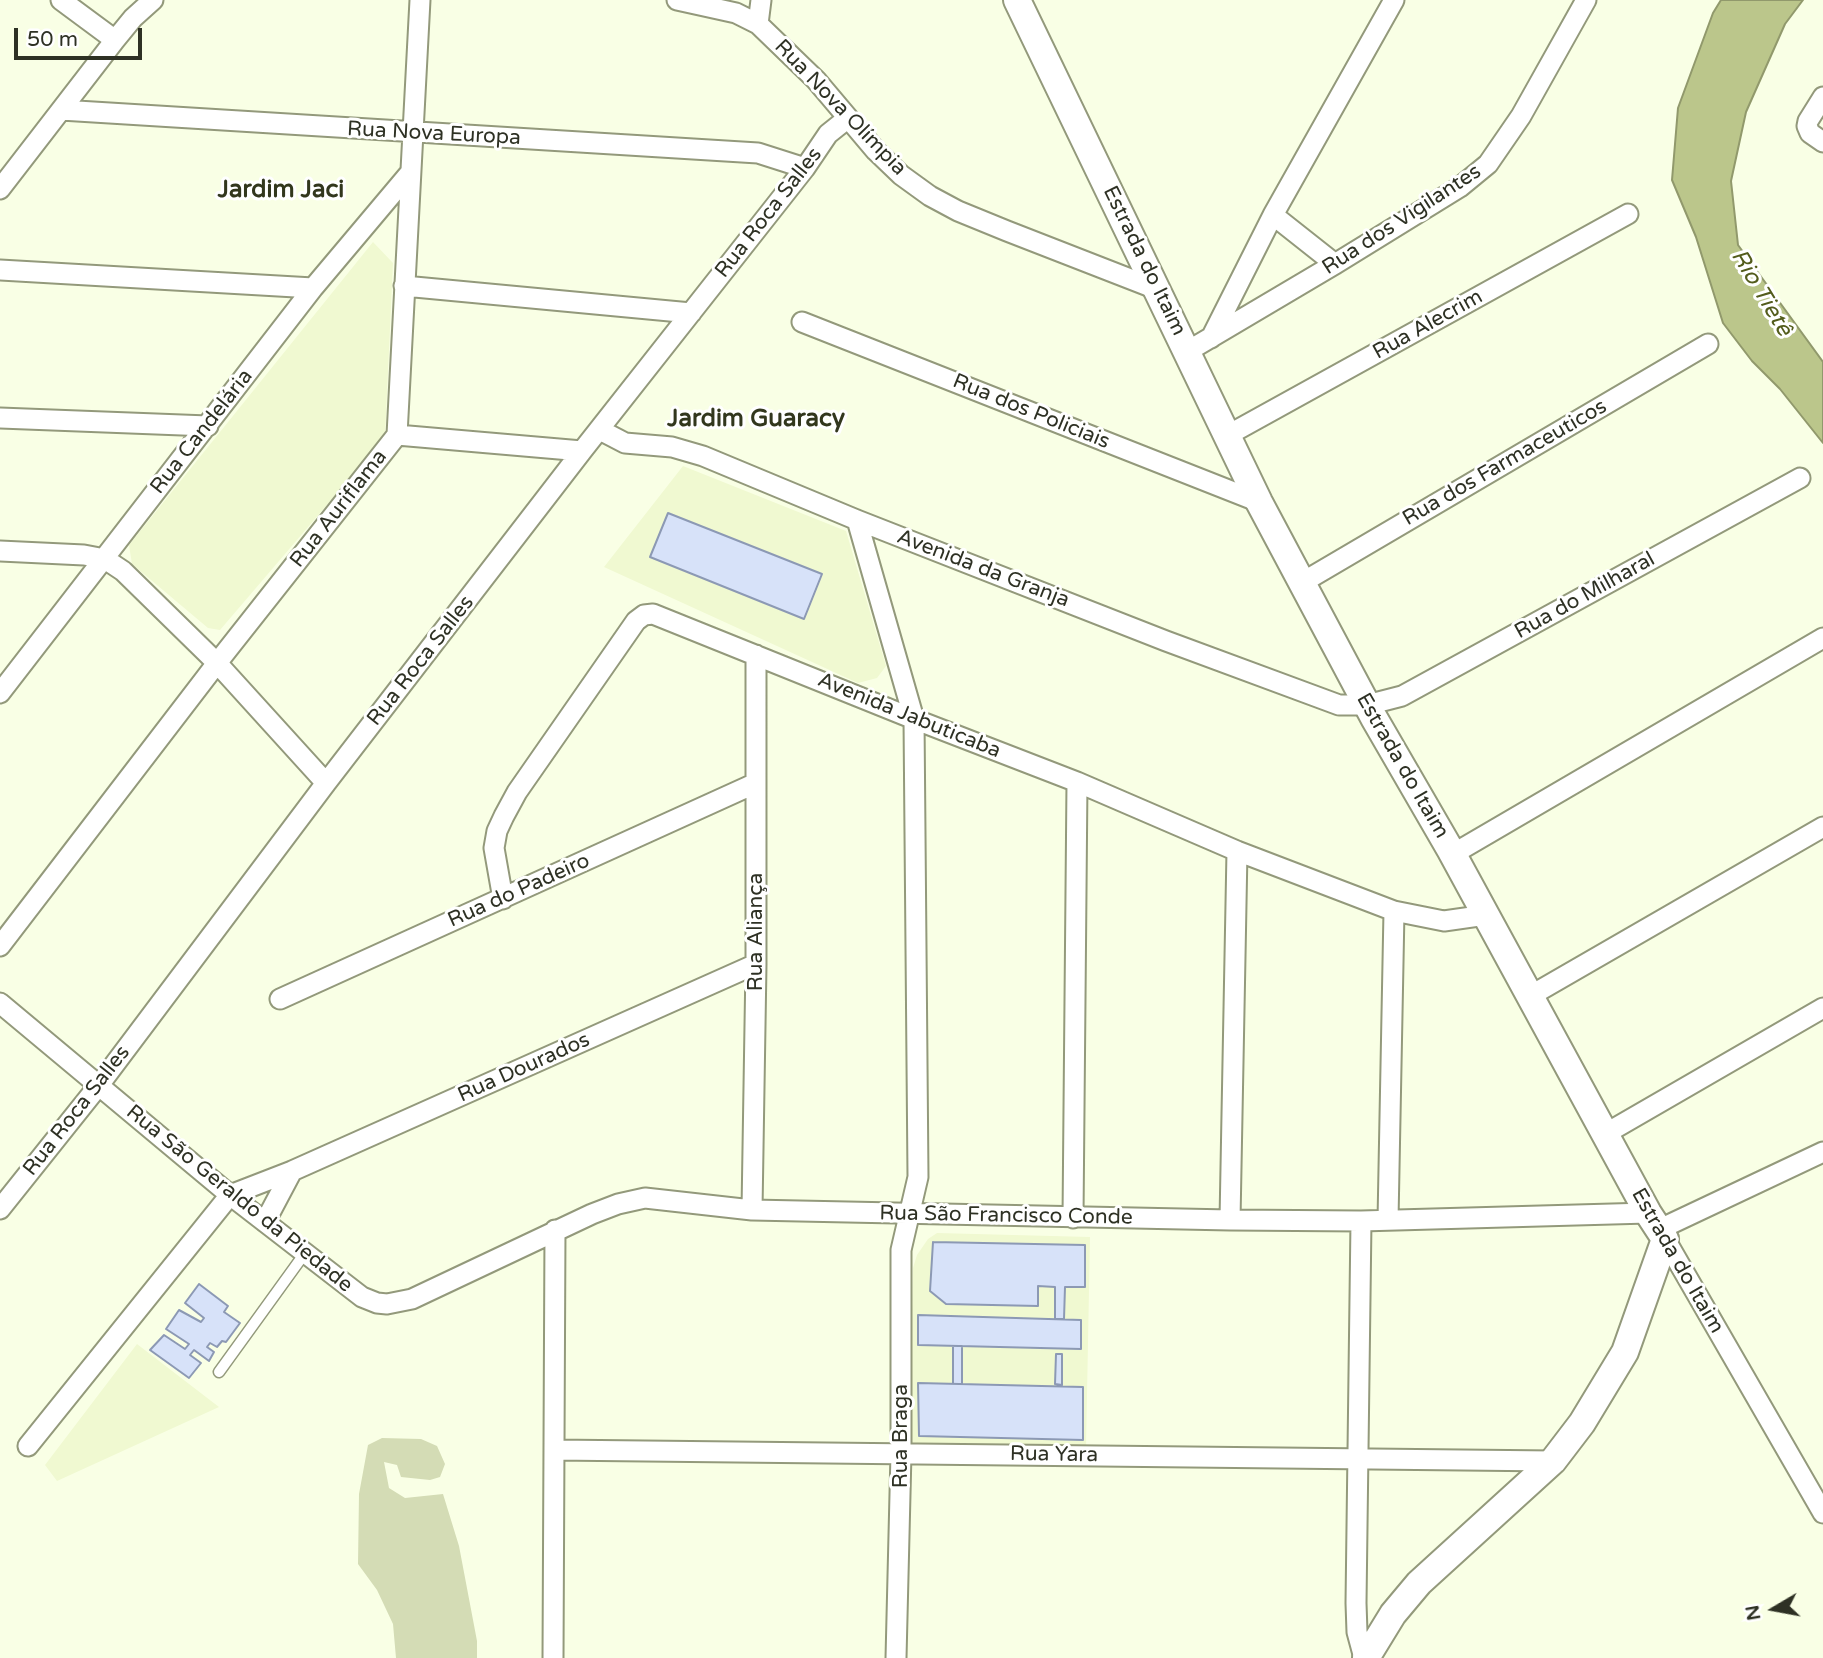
<!DOCTYPE html>
<html>
<head>
<meta charset="utf-8">
<style>
  body { margin:0 }
  #map { position:relative; width:1823px; height:1658px; overflow:hidden; background:#f9ffe5; font-family:"Varela Round",sans-serif }
  canvas { display:block }
  .north { position:absolute; left:1739px; top:1574px; width:70px; height:70px; -webkit-text-stroke:5px #fff; paint-order:stroke; rotate:260deg; font-size:19px; font-weight:700; line-height:28px; text-align:center; color:#2e3124 }
  .north::after { content:''; display:block; margin:auto; width:24px; height:32px; background:#2e3124; clip-path:polygon(50% 0,100% 100%,50% 72%,0 100%) }
  .scale { position:absolute; left:14px; top:28px; width:128px; height:32px; box-sizing:border-box; border:4px solid #2e3124; border-top:0; padding-left:9px; font-size:21px; line-height:24px; white-space:nowrap; color:#2e3124; -webkit-text-stroke:5px #fff; paint-order:stroke }
</style>
</head>
<body>
<div id="map">
<canvas width="1823" height="1658"></canvas>
<div class="north">N</div>
<div class="scale">50 m</div>
</div>
<script>
const g = document.querySelector('canvas').getContext('2d');
g.lineJoin = 'round';
function paint(path, color) { g.fillStyle = color; g.fill(path, 'evenodd'); }
const poly = rows => new Path2D(rows.map(r => 'M' + r).join(''));
function stroke(path, color, width, dash) { g.strokeStyle = color; g.lineWidth = width; g.lineCap = dash ? 'butt' : 'round'; g.setLineDash(dash || []); g.stroke(path); }
function label(font, color, halo, rows, align = 'center') {
  g.font = font + ' "Varela Round",sans-serif'; g.lineWidth = 6; g.setLineDash([]); g.textBaseline = 'middle'; g.strokeStyle = halo; g.fillStyle = color; for (const [text, x, y, turn = 0] of rows) {
    g.save(); g.translate(x, y); g.rotate((+turn || 0) * Math.PI / 180); g.textAlign = isNaN(turn) ? turn : align; if (halo) g.strokeText(text, 0, 0); g.fillText(text, 0, 0); g.restore();
  }
}
paint(poly([
  [373,242,393,263,385,437,220,630,208,628,132,564,129,545],
  [683,466,846,531,886,666,877,678,858,683,604,567],
  [937,1233,1090,1237,1086,1448,909,1443,913,1268,917,1255,928,1239],
  [137,1344,219,1407,57,1481,45,1465]
]), '#f0f9d1');
paint(poly([
  [382,1438,421,1439,437,1446,445,1464,440,1477,430,1480,401,1477,397,1465,384,1462,389,1488,405,1498,443,1494,459,1546,477,1641,477,1658,396,1658,393,1624,377,1590,358,1564,359,1494,368,1445]
]), '#d4dcb5');
const water = poly([
  [1721,0,1803,0,1785,24,1746,112,1731,181,1738,245,1823,362,1823,443,1780,389,1752,361,1723,323,1696,237,1672,180,1678,108,1713,13,1721,0]
]);
paint(water, '#bbc68b');
stroke(water, '#91996c', 2);
const building = poly([
  [668,513,822,574,804,619,650,557,668,513],
  [933,1242,1085,1245,1085,1287,1065,1287,1064,1319,1055,1319,1055,1287,1038,1286,1038,1306,946,1304,930,1291,933,1242],
  [199,1284,228,1306,224,1312,240,1323,226,1342,222,1341,217,1347,210,1343,207,1347,214,1352,209,1361,194,1350,190,1355,201,1363,189,1378,150,1350,164,1335,185,1349,189,1344,166,1329,179,1310,201,1322,204,1318,185,1303,199,1284],
  [918,1315,1081,1320,1081,1349,918,1345,918,1315],
  [953,1346,962,1346,962,1384,953,1384,953,1346],
  [1056,1354,1062,1354,1062,1385,1055,1384,1056,1354],
  [918,1383,1083,1387,1083,1440,919,1436,918,1383]
]);
paint(building, '#d7e2f9');
stroke(building, '#8c99b4', 2);
const lane = poly([
  [219,1372,305,1253]
]);
const street = poly([
  [61,0,115,40],
  [677,0,736,13,758,24,816,80,876,151,901,175,930,196,958,211,1007,231,1156,289],
  [758,24,761,0],
  [1823,97,1808,121,1807,126,1810,133,1823,142],
  [61,110,758,153,805,168],
  [0,189,115,40,133,18,153,0],
  [1273,215,1335,264],
  [0,270,313,288],
  [404,286,691,313],
  [802,322,1259,502],
  [1211,338,1273,215,1394,0],
  [1188,351,1335,264,1460,187,1488,164,1521,116,1586,0],
  [0,418,208,426],
  [600,430,625,443,672,447,703,456,857,520,1166,641,1339,705,1367,705,1402,696,1800,478],
  [397,435,420,0],
  [397,435,582,451],
  [1228,435,1628,214],
  [857,520,914,719,918,1177,901,1250,901,1453,896,1658],
  [0,551,84,555,105,559,123,571,217,663,326,783],
  [1303,582,1708,344],
  [0,693,313,288,409,174],
  [1453,854,1823,638],
  [503,899,494,848,497,831,504,816,517,792,636,621,644,615,653,614,914,719,1077,782,1237,851,1394,911,1444,921,1486,915],
  [0,946,217,663,397,435],
  [1530,996,1823,827],
  [280,999,756,783],
  [0,1003,230,1195,362,1297,377,1303,387,1304,412,1299,592,1214,618,1204,645,1198,752,1210,1230,1220,1361,1221,1648,1213],
  [1605,1134,1823,1008],
  [0,1209,99,1085,326,783,582,451,805,168,828,134,848,118],
  [752,1210,756,964,756,655],
  [1073,1218,1077,782],
  [1230,1220,1237,851],
  [1388,1220,1394,911],
  [1361,1221,1356,1603,1357,1632,1364,1658],
  [265,1222,292,1171],
  [1660,1229,1823,1152],
  [1665,1239,1823,1513],
  [28,1446,230,1195,292,1171,756,964],
  [554,1450,1553,1461],
  [553,1658,555,1230]
]);
const secondary = poly([
  [1017,0,1259,502,1374,718,1451,851,1648,1213,1665,1239,1625,1352,1582,1423,1553,1461,1419,1583,1393,1614,1366,1658]
]);
stroke(lane, '#93997b', 13);
stroke(street, '#93997b', 23);
stroke(secondary, '#93997b', 30);
stroke(lane, '#fff', 10);
stroke(street, '#fff', 19);
stroke(secondary, '#fff', 26);
label('21px', '#2e3124', '#fff', [
  ["Rua Nova Olímpia",840,108,46],
  ["Rua Nova Europa",434,134,3],
  ["Rua Roca Salles",769,213,-52],
  ["Rua dos Vigilantes",1402,220,-33],
  ["Estrada do Itaim",1144,261,64],
  ["Rua Alecrim",1428,325,-29],
  ["Rua dos Policiais",1031,412,22],
  ["Rua Candelária",202,432,-52],
  ["Rua dos Farmaceuticos",1505,463,-30],
  ["Rua Auriflama",339,509,-52],
  ["Avenida da Granja",983,569,21],
  ["Rua do Milharal",1585,596,-29],
  ["Rua Roca Salles",421,661,-52],
  ["Avenida Jabuticaba",909,716,22],
  ["Estrada do Itaim",1402,766,60],
  ["Rua do Padeiro",519,891,-24],
  ["Rua Aliança",756,932,-90],
  ["Rua Dourados",524,1068,-24],
  ["Rua Roca Salles",77,1111,-52],
  ["Rua São Geraldo da Piedade",239,1199,39],
  ["Rua São Francisco Conde",1006,1216,1],
  ["Estrada do Itaim",1677,1261,60],
  ["Rua Braga",901,1436,-90],
  ["Rua Yara",1054,1455,1]
]);
label('italic 23px', '#535c1c', '#fff', [
  ["Rio Tietê",1761,293,59]
]);
label('bold 24px', '#32371d', '#fff', [
  ["Jardim Jaci",281,191],
  ["Jardim Guaracy",756,420]
]);
</script>
</body>
</html>
